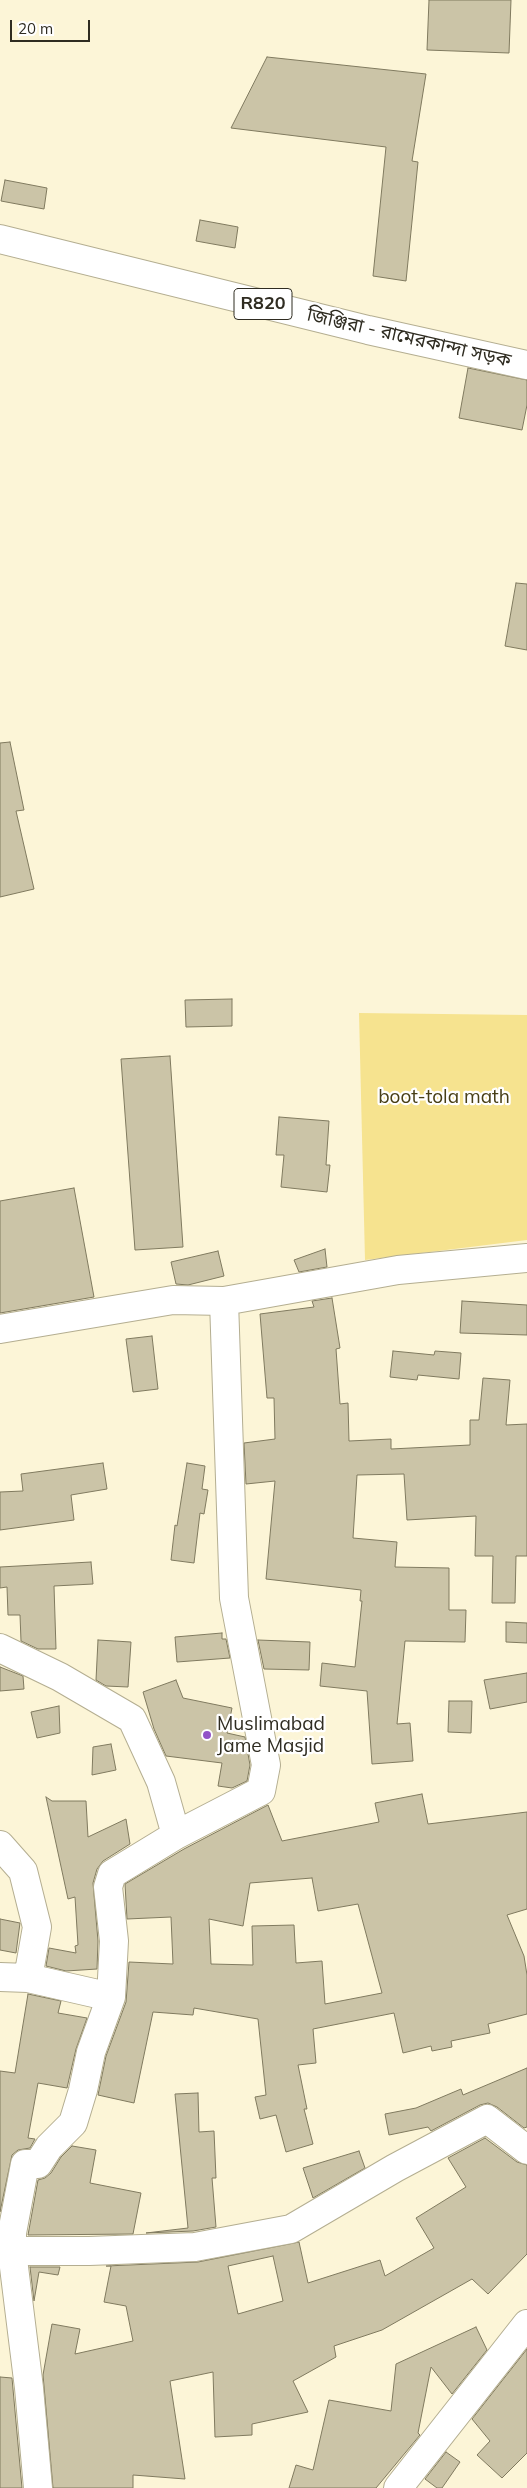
<!DOCTYPE html>
<html>
<head>
<meta charset="utf-8">
<style>
  body { margin:0 }
  #map { position:relative; width:527px; height:2488px; overflow:hidden; background:#fcf5d7; font-family:Mulish,sans-serif }
  canvas { display:block }
  .scale { position:absolute; left:10px; top:20px; width:80px; height:22px; box-sizing:border-box; border:2px solid #2f2c21; border-top:0; padding-left:6px; font-size:15px; line-height:18px; white-space:nowrap; color:#2f2c21; -webkit-text-stroke:4px #fff; paint-order:stroke }
</style>
</head>
<body>
<div id="map">
<canvas width="527" height="2488"></canvas>
<div class="scale">20 m</div>
</div>
<script>
const g = document.querySelector('canvas').getContext('2d');
g.lineJoin = 'round';
function paint(path, color) { g.fillStyle = color; g.fill(path, 'evenodd'); }
const poly = rows => new Path2D(rows.map(r => 'M' + r).join(''));
function stroke(path, color, width, dash) { g.strokeStyle = color; g.lineWidth = width; g.lineCap = dash ? 'butt' : 'round'; g.setLineDash(dash || []); g.stroke(path); }
function label(font, color, halo, rows, align = 'center') {
  g.font = font + ' Mulish,"Noto Sans Bengali",sans-serif'; g.lineWidth = 4.5; g.setLineDash([]); g.textBaseline = 'middle'; g.strokeStyle = halo; g.fillStyle = color; for (const [text, x, y, turn = 0] of rows) {
    g.save(); g.translate(x, y); g.rotate((+turn || 0) * Math.PI / 180); g.textAlign = isNaN(turn) ? turn : align; if (halo) g.strokeText(text, 0, 0); g.fillText(text, 0, 0); g.restore();
  }
}
paint(poly([
  [359,1013,527,1015,527,1240,365,1260]
]), '#f6e38f');
const building = poly([
  [429,0,511,0,509,53,427,50,429,0],
  [267,57,426,74,412,161,418,162,406,281,373,276,386,147,231,128,267,57],
  [5,180,47,188,44,209,1,201,5,180],
  [200,220,238,227,235,248,196,241,200,220],
  [468,368,527,380,527,405,522,430,459,418,468,368],
  [516,583,527,584,527,650,505,646,516,583],
  [10,742,24,810,16,811,34,889,0,897,0,743,10,742],
  [232,999,232,1026,186,1027,185,1000,232,999],
  [170,1056,183,1247,135,1250,121,1059,170,1056],
  [279,1117,329,1121,326,1165,330,1165,327,1192,281,1187,284,1155,276,1155,279,1117],
  [74,1188,94,1297,0,1313,0,1201,74,1188],
  [325,1249,327,1267,299,1272,294,1260,325,1249],
  [218,1251,224,1276,188,1285,176,1284,171,1262,218,1251],
  [332,1298,340,1348,336,1349,340,1404,348,1403,349,1441,391,1439,391,1449,470,1445,470,1420,479,1420,483,1378,510,1380,506,1425,527,1424,527,1556,516,1556,515,1603,492,1603,493,1556,475,1556,476,1516,407,1520,404,1474,357,1475,353,1538,397,1542,395,1567,449,1568,449,1610,466,1610,465,1642,405,1641,397,1724,410,1723,413,1761,372,1764,367,1691,320,1686,322,1663,355,1667,362,1601,360,1601,361,1590,266,1579,275,1481,246,1484,244,1443,275,1439,274,1398,267,1398,260,1314,314,1307,312,1301,332,1298],
  [462,1301,527,1305,527,1335,460,1333,462,1301],
  [152,1336,158,1389,133,1392,126,1339,152,1336],
  [393,1351,434,1355,435,1351,461,1353,459,1379,418,1375,417,1380,390,1377,393,1351],
  [103,1463,107,1489,71,1495,74,1520,0,1530,0,1492,23,1491,21,1474,103,1463],
  [187,1463,205,1466,202,1489,208,1490,204,1514,200,1513,194,1563,171,1560,175,1525,177,1526,187,1463],
  [91,1562,93,1584,54,1586,56,1649,38,1649,21,1641,20,1615,8,1615,7,1587,0,1588,0,1567,91,1562],
  [506,1622,527,1623,527,1643,506,1642,506,1622],
  [222,1633,222,1639,226,1639,230,1658,177,1662,175,1637,222,1633],
  [98,1640,131,1642,128,1687,106,1686,96,1680,98,1640],
  [258,1640,310,1642,309,1670,264,1669,258,1640],
  [0,1667,23,1676,24,1689,0,1691,0,1667],
  [527,1673,527,1702,490,1709,484,1680,527,1673],
  [176,1680,183,1698,232,1708,227,1733,245,1737,250,1765,247,1781,232,1788,218,1786,222,1763,166,1756,154,1729,143,1692,176,1680],
  [449,1701,472,1701,471,1733,448,1732,449,1701],
  [59,1706,60,1733,37,1738,31,1712,59,1706],
  [111,1744,116,1770,92,1775,93,1747,111,1744],
  [422,1794,428,1824,527,1812,527,1909,507,1915,524,1956,527,1975,527,2014,488,2024,490,2033,451,2041,452,2047,432,2051,431,2046,403,2053,394,2013,313,2029,316,2063,298,2065,307,2109,304,2109,313,2144,286,2152,276,2115,260,2119,255,2097,266,2095,258,2019,194,2008,193,2015,153,2012,134,2103,98,2095,106,2056,126,2002,129,1962,173,1964,171,1917,127,1919,125,1884,184,1849,268,1805,282,1841,379,1822,375,1803,422,1794],
  [312,1878,318,1911,358,1904,382,1993,325,2004,322,1961,296,1963,294,1925,252,1926,253,1965,211,1964,209,1919,243,1926,250,1883,312,1878],
  [46,1797,52,1801,86,1801,88,1837,126,1819,130,1844,103,1861,97,1869,93,1883,98,1941,97,1969,66,1971,46,1966,49,1948,76,1953,75,1946,78,1945,75,1897,68,1899,46,1797],
  [0,1919,20,1923,16,1953,0,1950,0,1919],
  [28,1994,61,2001,58,2013,87,2018,76,2049,67,2088,38,2083,28,2138,35,2139,30,2148,18,2150,12,2155,0,2212,0,2071,15,2073,28,1994],
  [527,2068,527,2127,524,2128,497,2107,488,2103,480,2105,431,2131,428,2127,389,2135,385,2114,416,2108,461,2089,463,2095,527,2068],
  [198,2093,199,2132,214,2131,216,2178,212,2178,216,2227,193,2231,146,2233,188,2228,175,2094,198,2093],
  [485,2138,517,2162,527,2165,527,2254,488,2294,472,2279,382,2330,334,2346,336,2357,293,2381,308,2412,252,2424,252,2435,215,2437,213,2372,170,2381,185,2479,133,2475,133,2488,53,2488,43,2375,52,2324,80,2329,75,2354,133,2341,126,2306,104,2302,111,2266,106,2266,198,2262,299,2242,308,2283,380,2260,385,2276,434,2248,416,2218,466,2187,448,2158,485,2138],
  [273,2256,283,2301,238,2314,228,2266,273,2256],
  [72,2146,96,2150,90,2183,141,2193,133,2234,28,2235,38,2180,45,2178,51,2173,61,2157,72,2146],
  [359,2151,365,2168,313,2198,303,2168,359,2151],
  [30,2267,60,2267,58,2275,39,2272,34,2301,30,2267],
  [476,2327,487,2350,452,2394,431,2367,418,2433,420,2435,376,2488,289,2488,296,2465,313,2470,329,2400,391,2411,396,2364,476,2327],
  [527,2349,527,2453,502,2478,477,2455,490,2441,472,2419,527,2349],
  [0,2377,12,2378,22,2488,0,2488,0,2377],
  [446,2452,460,2462,442,2488,437,2488,425,2479,446,2452]
]);
paint(building, '#cbc4a7');
stroke(building, '#807a5f', 1);
const minor = poly([
  [0,1329,173,1300,224,1301,398,1270,527,1258],
  [0,1648,60,1677,132,1719,161,1782,176,1835,261,1791,266,1765,234,1598,224,1301],
  [0,1845,23,1871,37,1927,28,1978],
  [0,1977,28,1978,111,1997,114,1941,108,1887,112,1874,176,1835],
  [0,2251,12,2251,12,2233,25,2164,38,2164,49,2147,73,2123,83,2090,91,2052,111,1997],
  [38,2488,29,2388,12,2251,89,2251,195,2247,291,2229,395,2168,487,2119,527,2150]
]);
const tertiary = poly([
  [398,2488,527,2324]
]);
const primary = poly([
  [0,239,368,330,527,365]
]);
stroke(minor, '#b4ae91', 30);
stroke(tertiary, '#b4ae91', 30);
stroke(primary, '#b4ae91', 30);
stroke(minor, '#fff', 28);
stroke(tertiary, '#fff', 28);
stroke(primary, '#fff', 28);
for (const [x, y, r, color] of [
  [207,1735,5,"#9252c8"]
]) { const dot = new Path2D(); dot.arc(x, y, r, 0, 2 * Math.PI); g.fillStyle = color; g.fill(dot); stroke(dot, '#fff', 2); }
for (const [x, y, w] of [
  [263,304,58]
]) { const box = new Path2D(); box.roundRect(x - w / 2, y - 15.5, w, 31, 4); g.fillStyle = '#fff'; g.fill(box); stroke(box, '#2f2c21', 1); }
label('bold 18px', '#2f2c21', null, [
  ["R820",263,304]
]);
label('19px', '#2f2c21', '#fff', [
  ["জিঞ্জিরা - রামেরকান্দা সড়ক",409,338,13]
]);
label('19px', '#473e16', '#fff', [
  ["boot-tola math",444,1097]
]);
label('19px', '#2f2c21', '#fff', [
  ["Muslimabad",217,1724],
  ["Jame Masjid",217,1746]
], 'left');
</script>
</body>
</html>
